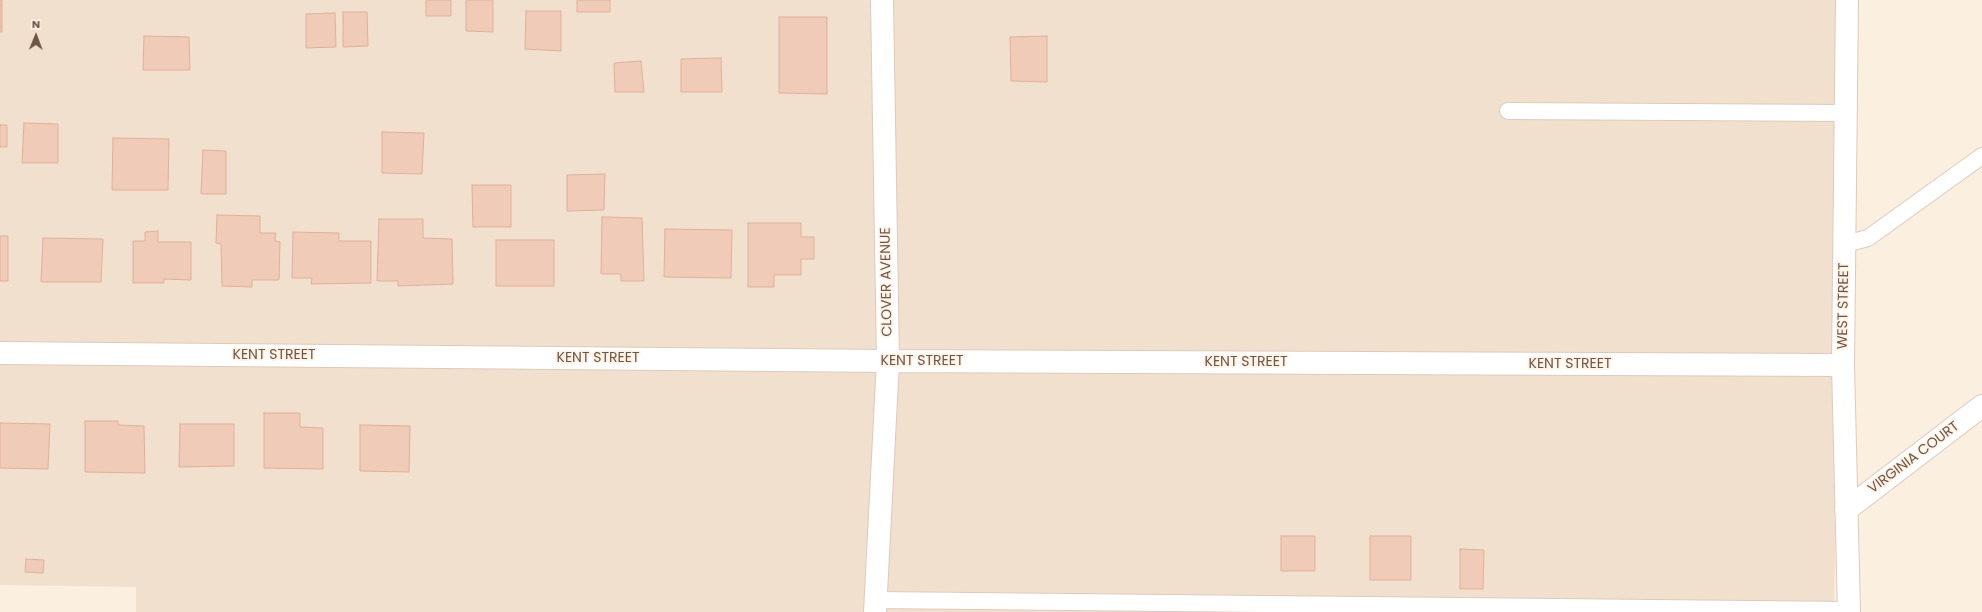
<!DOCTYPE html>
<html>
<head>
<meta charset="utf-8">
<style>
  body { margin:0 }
  #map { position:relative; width:1982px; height:612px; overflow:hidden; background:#fbefdf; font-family:Poppins,sans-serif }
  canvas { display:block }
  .north { position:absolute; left:16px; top:16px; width:40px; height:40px; -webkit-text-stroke:3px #fef3e5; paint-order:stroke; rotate:1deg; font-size:11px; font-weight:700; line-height:16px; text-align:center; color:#705448 }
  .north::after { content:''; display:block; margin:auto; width:14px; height:18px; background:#705448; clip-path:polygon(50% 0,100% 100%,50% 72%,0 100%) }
</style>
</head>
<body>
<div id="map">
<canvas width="1982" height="612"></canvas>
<div class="north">N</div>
</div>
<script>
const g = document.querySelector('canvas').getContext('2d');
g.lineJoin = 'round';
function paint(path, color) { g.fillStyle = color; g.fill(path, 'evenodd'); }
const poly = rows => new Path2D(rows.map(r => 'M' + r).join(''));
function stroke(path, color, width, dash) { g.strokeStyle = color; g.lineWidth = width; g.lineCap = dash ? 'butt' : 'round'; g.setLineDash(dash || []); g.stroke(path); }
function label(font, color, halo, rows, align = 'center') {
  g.font = font + ' Poppins,sans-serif'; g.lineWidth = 3.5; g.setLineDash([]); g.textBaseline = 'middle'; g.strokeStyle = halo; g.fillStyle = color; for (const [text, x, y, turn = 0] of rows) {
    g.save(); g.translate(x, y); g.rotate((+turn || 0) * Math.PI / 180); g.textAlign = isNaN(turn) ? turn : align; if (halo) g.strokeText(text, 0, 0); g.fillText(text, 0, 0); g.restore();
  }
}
paint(poly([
  [0,0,1845,0,1834,612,136,612,136,587,0,585]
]), '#f2e0ce');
const building = poly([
  [0,0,2,0,2,32,0,32,0,0],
  [426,0,451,0,451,16,426,16,426,0],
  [466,0,493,0,493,32,466,31,466,0],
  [577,0,610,0,610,12,577,12,577,0],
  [526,11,561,11,561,51,525,49,526,11],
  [343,12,367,12,368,46,343,47,343,12],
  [335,13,336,47,306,48,306,14,335,13],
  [779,17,827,17,827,94,779,93,779,17],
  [144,36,189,37,190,70,143,70,144,36],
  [1047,36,1047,82,1011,81,1010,37,1047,36],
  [721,58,722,92,681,92,681,59,721,58],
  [641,61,644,92,615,92,614,63,641,61],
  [24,123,58,124,58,163,22,163,24,123],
  [0,125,7,125,7,147,0,147,0,125],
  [382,132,424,133,422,174,382,173,382,132],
  [113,138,169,139,168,190,112,190,113,138],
  [203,150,226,151,226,194,201,194,203,150],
  [605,174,604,210,567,211,567,175,605,174],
  [472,185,511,185,511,227,473,227,472,185],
  [217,215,260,216,260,233,276,233,275,241,280,242,279,280,252,280,252,287,222,286,221,244,216,243,217,215],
  [602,217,642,218,644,281,621,281,621,274,601,274,602,217],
  [379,219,423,219,423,238,452,239,453,284,398,286,398,281,377,281,379,219],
  [748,223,801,223,801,237,814,237,814,259,801,259,801,275,774,275,774,287,748,287,748,223],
  [665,229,732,230,731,278,664,277,665,229],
  [158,231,158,242,191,242,191,280,164,279,164,283,133,283,133,241,145,241,145,232,158,231],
  [293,232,339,233,339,241,371,241,371,283,311,284,312,278,292,278,293,232],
  [0,236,8,236,8,281,0,281,0,236],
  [43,238,103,239,101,282,41,282,43,238],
  [496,240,554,240,554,286,496,286,496,240],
  [264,413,300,413,300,427,323,428,323,469,264,468,264,413],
  [85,421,118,421,118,425,144,426,145,473,85,472,85,421],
  [0,423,50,424,48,469,0,468,0,423],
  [180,424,234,424,234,466,179,467,180,424],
  [360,425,410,426,409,472,360,471,360,425],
  [1281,536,1315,536,1315,571,1281,571,1281,536],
  [1370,536,1411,536,1411,580,1370,580,1370,536],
  [1460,549,1484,550,1483,589,1460,589,1460,549],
  [26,559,44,560,43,573,25,572,26,559]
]);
paint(building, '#efcbb8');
stroke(building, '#e1b099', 1);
const lane = poly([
  [1508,111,1846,113],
  [1845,244,1868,238,1982,156],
  [876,600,1849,610]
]);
const street = poly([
  [1847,0,1843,365,1849,612],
  [0,353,888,361,1843,365],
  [1846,510,1982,406],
  [875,612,888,361,882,0]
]);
stroke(lane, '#decabc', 18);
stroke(street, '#decabc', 24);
stroke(lane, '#fff', 16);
stroke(street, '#fff', 22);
label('14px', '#705448', '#fef3e5', [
  ["CLOVER AVENUE",887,282,-91],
  ["WEST STREET",1844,306,-89],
  ["KENT STREET",274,355],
  ["KENT STREET",598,358],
  ["KENT STREET",922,361],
  ["KENT STREET",1246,362],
  ["KENT STREET",1570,364],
  ["VIRGINIA COURT",1914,458,-37]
]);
</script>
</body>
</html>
